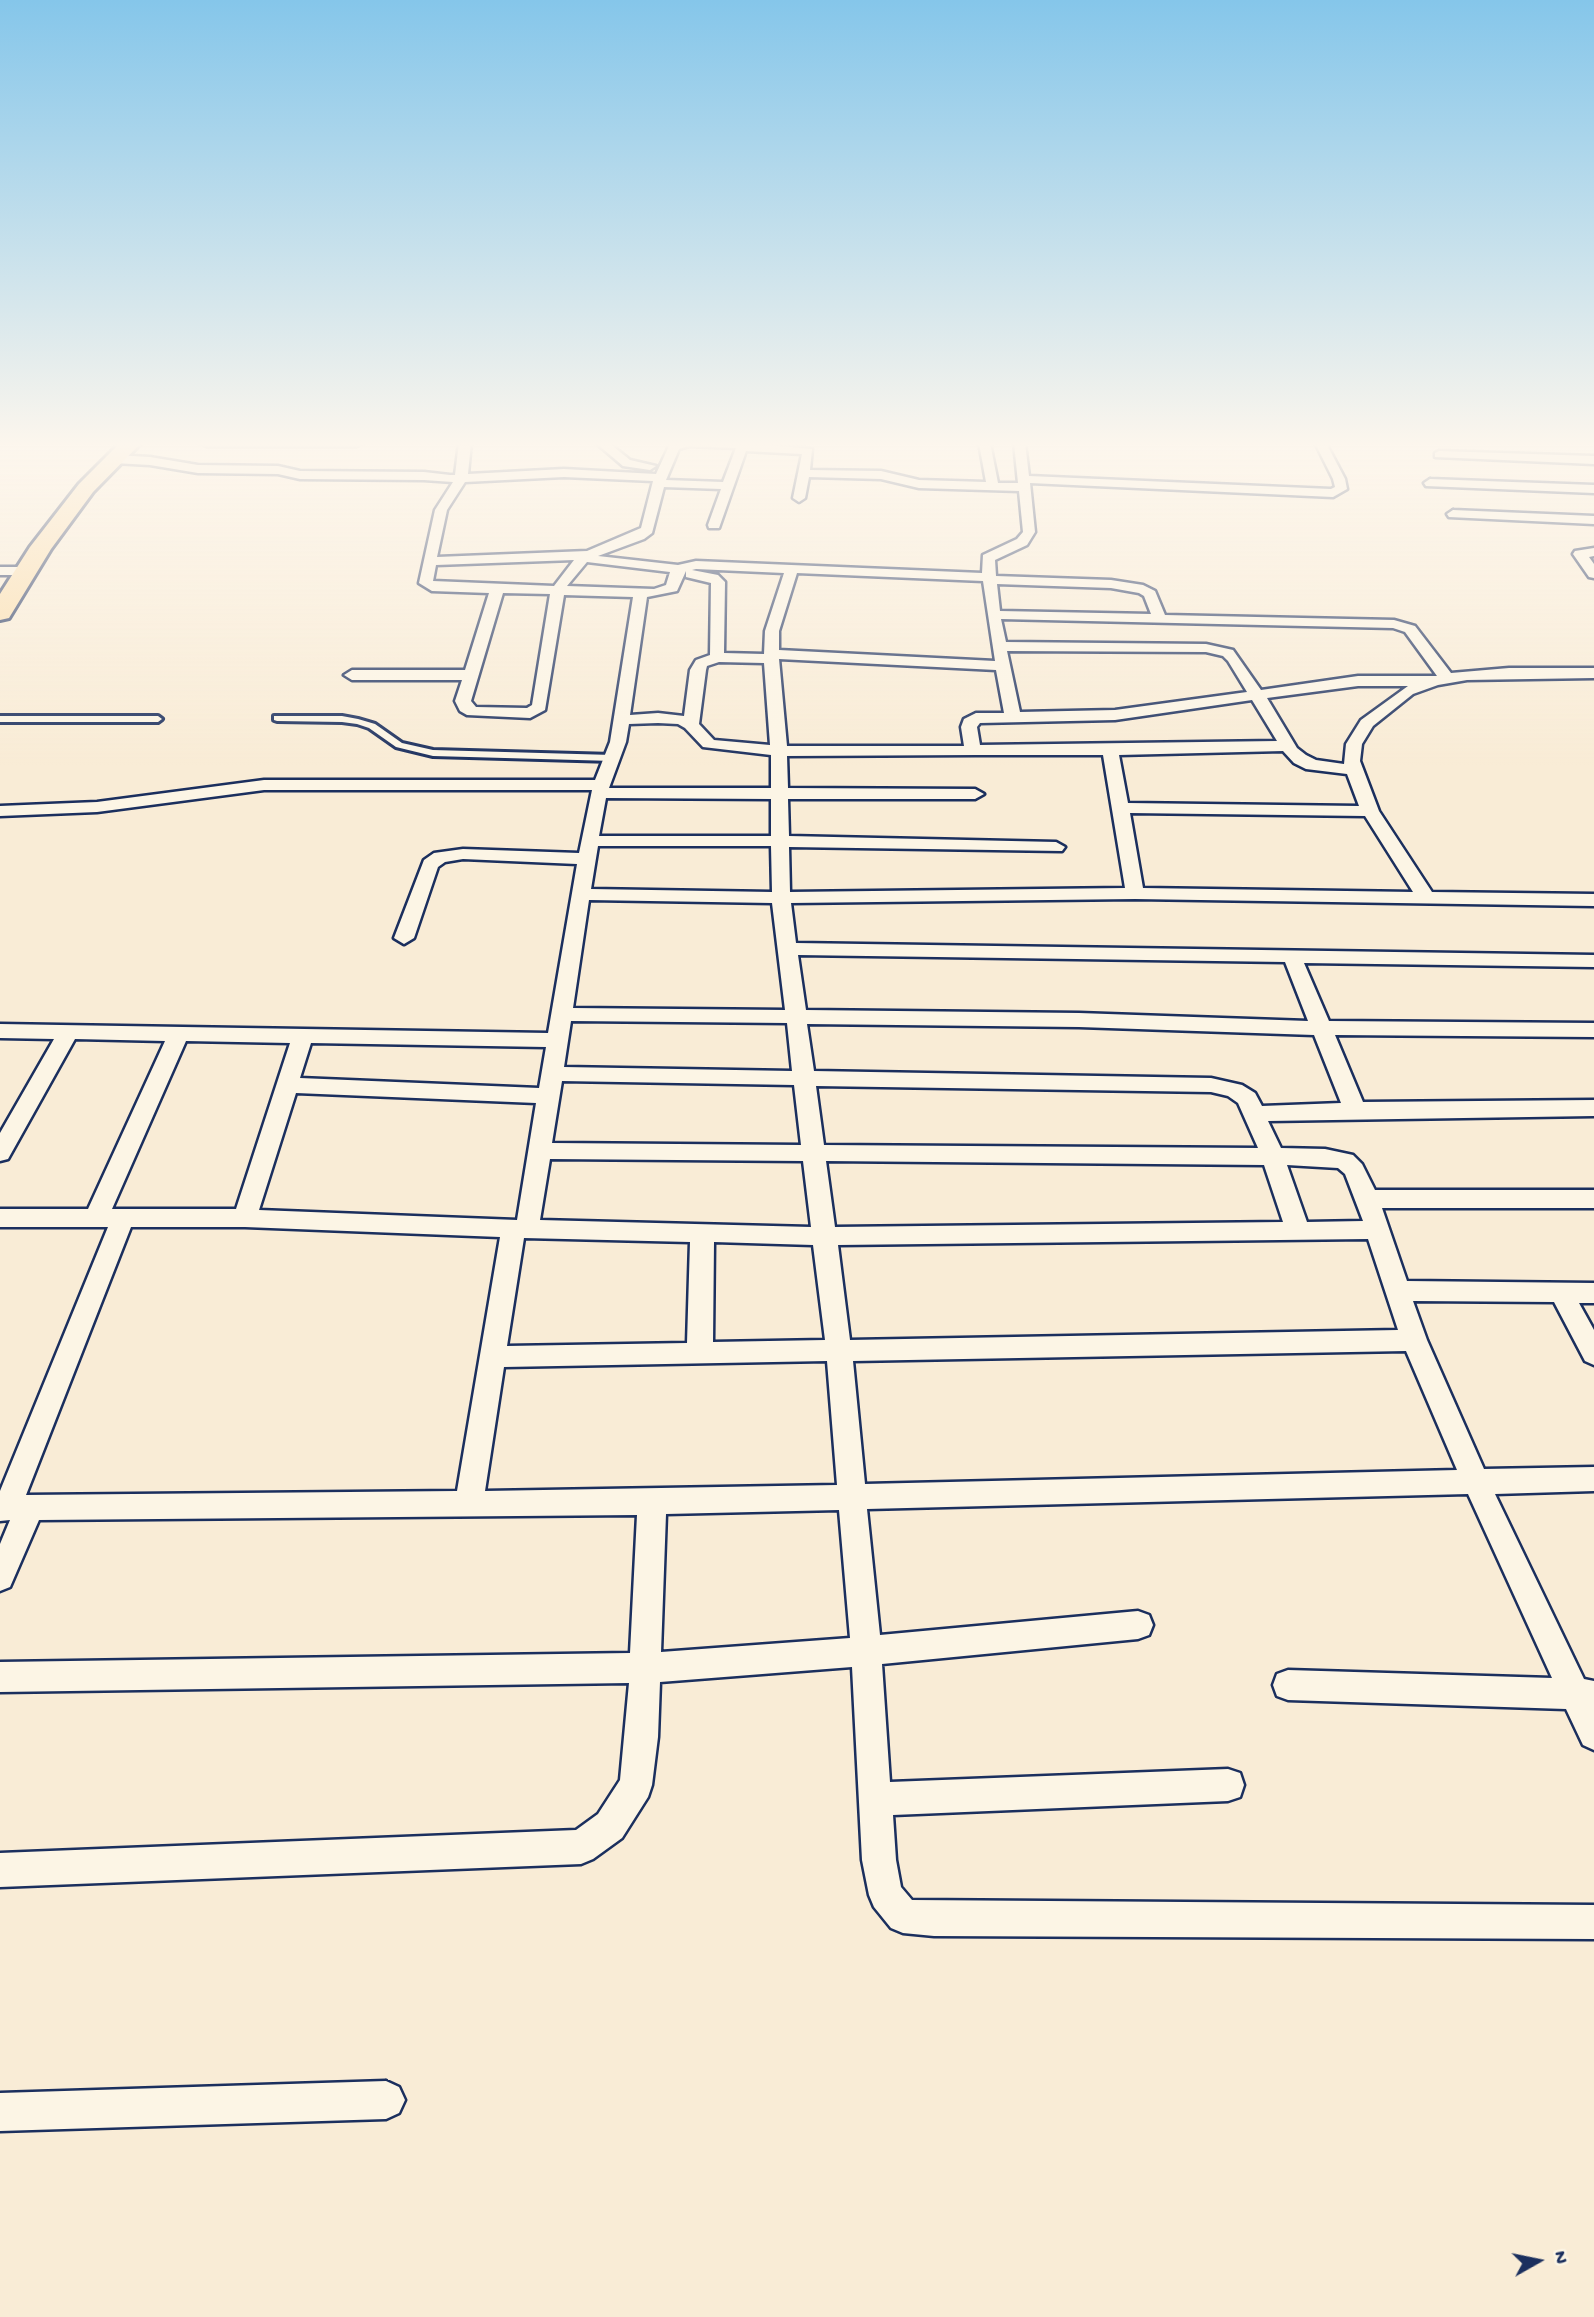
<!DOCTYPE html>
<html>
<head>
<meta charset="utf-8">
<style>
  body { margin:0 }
  #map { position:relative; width:1594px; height:2317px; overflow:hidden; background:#f9ecd6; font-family:"Gochi Hand",sans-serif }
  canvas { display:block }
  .north { position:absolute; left:1503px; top:2226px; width:70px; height:70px; -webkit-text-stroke:5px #fcf5e5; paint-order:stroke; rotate:81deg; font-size:19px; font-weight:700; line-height:28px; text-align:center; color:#1b2f5e }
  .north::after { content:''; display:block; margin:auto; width:24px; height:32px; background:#1b2f5e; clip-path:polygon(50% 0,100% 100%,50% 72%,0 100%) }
</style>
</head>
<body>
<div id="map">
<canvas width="1594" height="2317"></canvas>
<div class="north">N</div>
</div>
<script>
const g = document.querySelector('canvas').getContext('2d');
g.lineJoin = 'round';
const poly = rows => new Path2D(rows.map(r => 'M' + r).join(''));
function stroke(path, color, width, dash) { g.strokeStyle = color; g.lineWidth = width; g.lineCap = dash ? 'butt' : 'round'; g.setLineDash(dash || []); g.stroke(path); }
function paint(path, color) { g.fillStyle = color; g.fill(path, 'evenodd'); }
const lane = poly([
  [0,716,158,716,162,719,158,722,0,722,0,716],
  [274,716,342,716,358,719,375,724,402,743,433,750,613,755,617,758,613,761,433,756,396,747,369,728,357,724,342,722,277,721,274,720,274,716]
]);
const street = poly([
  [200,443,363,443,357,446,206,446,200,443],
  [459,443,471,443,468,474,564,469,656,474,670,444,745,443,812,449,810,470,881,471,919,480,986,482,979,443,990,443,998,483,1018,483,1014,443,1025,443,1029,476,1331,489,1335,487,1333,479,1315,443,1326,443,1345,479,1347,489,1333,497,1030,483,1035,532,1027,545,995,560,996,576,1111,580,1143,585,1155,591,1165,615,1394,620,1415,626,1451,673,1509,668,1594,668,1594,678,1467,680,1438,685,1413,694,1373,726,1362,744,1360,761,1379,811,1432,892,1594,894,1594,906,1135,899,791,903,796,943,1594,955,1594,967,1304,963,1329,1021,1594,1023,1594,1037,1335,1035,1363,1102,1594,1100,1594,1116,1268,1121,1281,1148,1325,1149,1353,1155,1362,1164,1375,1190,1594,1190,1594,1208,1382,1208,1407,1281,1594,1283,1594,1303,1579,1303,1594,1330,1594,1365,1585,1361,1554,1302,1413,1301,1427,1340,1484,1469,1594,1467,1594,1491,1495,1494,1584,1679,1594,1681,1594,1750,1583,1745,1566,1709,1288,1700,1277,1696,1273,1685,1277,1674,1288,1670,1552,1678,1468,1494,867,1509,880,1635,1138,1611,1149,1615,1153,1625,1149,1635,1138,1639,882,1664,890,1782,1228,1769,1240,1773,1244,1785,1240,1797,1228,1801,893,1815,896,1860,901,1887,912,1900,1594,1905,1594,1939,934,1936,903,1933,891,1928,874,1907,869,1895,862,1860,852,1667,660,1682,658,1737,652,1785,648,1797,622,1838,593,1859,581,1864,0,1887,0,1853,576,1830,598,1814,620,1780,629,1683,0,1692,0,1662,630,1653,637,1515,39,1520,10,1587,0,1591,0,1544,10,1520,0,1521,0,1491,108,1227,0,1227,0,1209,88,1209,165,1041,75,1039,8,1159,0,1161,0,1133,54,1039,0,1038,0,1024,548,1033,577,864,463,859,445,862,438,867,414,938,404,944,394,938,424,860,434,853,463,849,579,853,592,790,264,790,97,812,0,816,0,806,97,802,264,780,595,780,610,742,633,597,564,595,545,710,530,718,467,715,460,711,455,701,462,680,352,680,344,675,352,670,465,670,489,593,432,591,419,583,435,510,453,482,424,480,300,479,278,474,198,473,150,465,114,463,108,459,114,455,150,457,198,465,278,466,300,471,424,472,450,475,455,475,459,443],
  [689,446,736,448,723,482,666,480,679,449,689,446],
  [746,451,802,454,793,498,799,502,805,498,809,477,881,479,919,488,1019,491,1023,532,1017,539,983,555,982,573,696,561,678,565,598,556,644,539,652,533,664,487,721,489,708,525,709,528,719,528,746,451],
  [564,477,653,481,641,528,587,551,437,557,447,510,465,482,564,477],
  [574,560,554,586,433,581,436,565,574,560],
  [587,562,670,572,666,585,654,589,567,586,587,562],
  [696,569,784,573,765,631,764,654,724,653,725,582,718,575,692,570,696,569],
  [686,571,686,577,711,583,710,655,696,660,690,670,684,716,658,713,630,715,647,597,677,591,686,571],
  [797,573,983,581,995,661,779,650,779,631,797,573],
  [997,584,1111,588,1139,593,1144,596,1151,614,1000,611,997,584],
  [503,593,550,594,532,705,527,708,476,707,471,701,503,593],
  [1001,619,1393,628,1405,632,1437,676,1358,676,1261,690,1233,650,1206,644,1006,642,1001,619],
  [1007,651,1206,652,1223,656,1228,661,1247,692,1115,710,1020,712,1007,651],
  [779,659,996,670,1004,713,976,713,964,719,961,727,964,746,787,746,779,659],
  [719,662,764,663,770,745,714,740,699,724,706,670,707,666,719,662],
  [1358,686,1408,686,1361,720,1346,744,1344,764,1316,760,1306,755,1297,748,1267,698,1358,686],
  [1252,700,1277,741,980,745,977,727,980,723,1115,720,1252,700],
  [658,723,678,724,685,728,703,747,771,755,771,788,609,788,626,742,629,724,658,723],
  [1283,751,1294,763,1306,769,1347,774,1359,806,1128,803,1119,755,1283,751],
  [975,755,1103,755,1125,888,790,892,789,847,1062,851,1065,847,1056,842,789,836,788,799,975,799,984,794,975,789,788,788,787,756,975,755],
  [606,798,771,799,771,836,599,836,606,798],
  [1130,813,1365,816,1413,892,1143,888,1130,813],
  [598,846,771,846,772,892,591,889,598,846],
  [589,900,772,903,785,1010,573,1008,589,900],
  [798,955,1285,962,1308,1021,1079,1013,806,1010,798,955],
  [571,1021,787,1023,792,1071,564,1067,571,1021],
  [807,1024,1079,1027,1314,1035,1341,1103,1262,1106,1255,1093,1242,1085,1211,1078,814,1071,807,1024],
  [186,1041,290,1043,236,1209,112,1209,186,1041],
  [311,1043,546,1047,539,1088,300,1078,311,1043],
  [562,1081,794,1085,801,1145,552,1143,562,1081],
  [816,1086,1211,1092,1228,1096,1238,1103,1258,1148,824,1145,816,1086],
  [296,1093,536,1103,517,1220,259,1210,296,1093],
  [550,1159,803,1161,811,1227,540,1220,550,1159],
  [826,1161,1264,1165,1283,1222,835,1227,826,1161],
  [1287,1165,1338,1168,1345,1174,1363,1221,1307,1222,1287,1165],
  [131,1227,245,1227,500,1237,457,1491,26,1495,131,1227],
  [524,1238,690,1242,687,1343,507,1346,524,1238],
  [1368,1239,1398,1330,850,1340,838,1245,1368,1239],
  [714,1242,813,1245,825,1340,713,1342,714,1242],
  [1406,1351,1457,1470,865,1484,853,1361,1406,1351],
  [827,1361,837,1485,485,1491,504,1367,827,1361],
  [839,1510,850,1638,661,1652,666,1514,839,1510],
  [596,443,609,443,630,460,656,466,650,470,623,466,596,443],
  [1439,451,1594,456,1594,464,1435,457,1435,453,1439,451],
  [1430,479,1594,485,1594,493,1426,486,1424,483,1430,479],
  [1453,510,1594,516,1594,524,1449,517,1447,514,1453,510],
  [1594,548,1594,556,1589,557,1594,564,1594,578,1589,577,1573,554,1575,551,1594,548],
  [0,567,27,567,34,571,27,575,0,575,0,567],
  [386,2081,399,2087,405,2100,399,2113,386,2119,0,2131,0,2093,386,2081]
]);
const highway = poly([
  [120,443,141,443,93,492,51,549,9,618,0,620,0,594,30,547,79,484,120,443]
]);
stroke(lane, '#1b2f5e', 6);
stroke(street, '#1b2f5e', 5);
stroke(highway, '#1b2f5e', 6);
paint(lane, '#fcf5e5');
paint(street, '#fcf5e5');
paint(highway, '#fbddab');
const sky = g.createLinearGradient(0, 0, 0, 767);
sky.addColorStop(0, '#85c6ea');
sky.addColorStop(0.58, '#fcf6ed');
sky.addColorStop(1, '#fcf6ed00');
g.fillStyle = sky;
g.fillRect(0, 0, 1594, 767);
</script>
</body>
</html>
